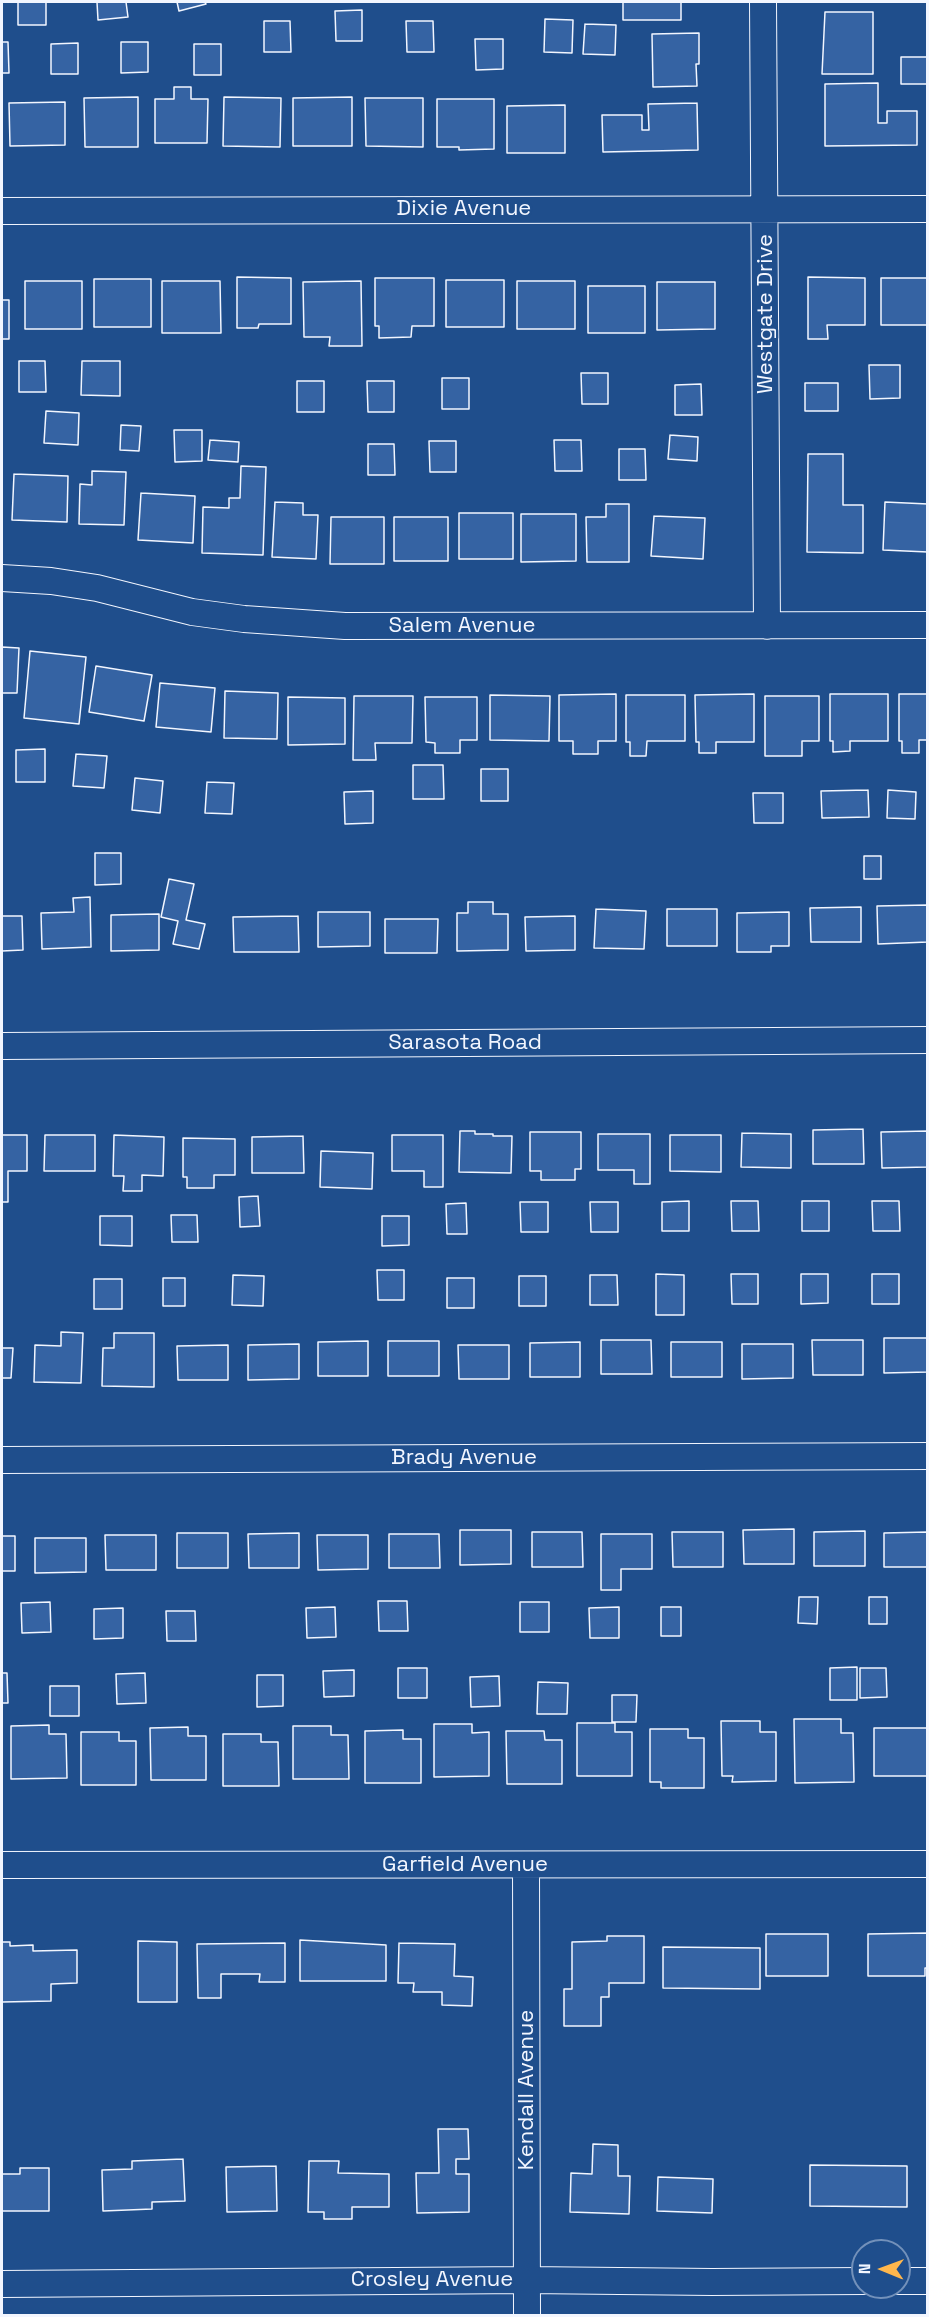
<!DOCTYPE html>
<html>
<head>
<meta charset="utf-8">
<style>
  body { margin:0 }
  #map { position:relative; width:929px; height:2317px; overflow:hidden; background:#1f4e8c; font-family:"Space Grotesk",sans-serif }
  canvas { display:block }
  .frame { position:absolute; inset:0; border:3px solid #f2f6ff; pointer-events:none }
  .north { position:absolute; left:851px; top:2239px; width:60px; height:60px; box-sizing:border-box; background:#1f4e8c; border:2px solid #7391ba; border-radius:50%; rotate:271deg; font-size:16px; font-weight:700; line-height:24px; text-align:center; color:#f2f6ff }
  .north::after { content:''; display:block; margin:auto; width:21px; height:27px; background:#ffb74d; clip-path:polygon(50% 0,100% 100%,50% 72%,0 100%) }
</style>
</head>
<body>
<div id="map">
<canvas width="929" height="2317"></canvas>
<div class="frame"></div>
<div class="north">N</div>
</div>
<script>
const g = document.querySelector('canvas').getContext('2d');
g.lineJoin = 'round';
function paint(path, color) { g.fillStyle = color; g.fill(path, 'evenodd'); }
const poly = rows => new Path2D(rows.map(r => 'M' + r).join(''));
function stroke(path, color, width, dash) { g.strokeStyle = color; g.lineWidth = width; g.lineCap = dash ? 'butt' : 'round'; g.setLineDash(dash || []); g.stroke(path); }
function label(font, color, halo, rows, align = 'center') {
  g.font = font + ' "Space Grotesk",sans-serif'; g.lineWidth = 4.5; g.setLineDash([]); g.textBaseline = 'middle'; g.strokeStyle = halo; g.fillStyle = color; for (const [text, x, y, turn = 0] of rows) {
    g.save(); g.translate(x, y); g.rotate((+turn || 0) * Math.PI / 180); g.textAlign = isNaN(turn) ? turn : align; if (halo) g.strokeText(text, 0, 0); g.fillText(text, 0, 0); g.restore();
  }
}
const building = poly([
  [18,2,46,2,46,25,18,25,18,2],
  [97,2,126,2,128,17,98,20,97,2],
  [177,2,205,2,206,4,179,11,177,2],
  [623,2,681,2,681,20,623,20,623,2],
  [362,10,362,41,336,41,335,11,362,10],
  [825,12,873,12,873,74,822,74,825,12],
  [545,19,573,20,572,53,544,52,545,19],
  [264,21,290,21,291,52,264,52,264,21],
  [406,21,433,21,434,52,407,52,406,21],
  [585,24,616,25,615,55,583,54,585,24],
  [699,33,699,64,696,64,697,86,653,87,652,34,699,33],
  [475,39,503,39,503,69,476,70,475,39],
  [2,42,8,42,9,73,2,73,2,42],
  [121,42,148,42,148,72,121,73,121,42],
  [78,43,78,74,51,74,51,44,78,43],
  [194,44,221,44,221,75,194,75,194,44],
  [901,57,928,57,928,84,901,84,901,57],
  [878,83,878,123,887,123,887,111,917,111,917,145,825,146,825,84,878,83],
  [174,87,191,87,191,99,208,99,207,143,155,143,155,99,174,99,174,87],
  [138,97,138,147,85,147,84,98,138,97],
  [224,97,281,98,280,147,223,146,224,97],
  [352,97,352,146,293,146,293,98,352,97],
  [365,98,423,98,423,147,366,146,365,98],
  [437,99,494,99,494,149,459,150,459,147,437,147,437,99],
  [65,102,65,145,10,146,9,103,65,102],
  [697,103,698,150,603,152,602,115,642,115,642,130,649,130,648,104,697,103],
  [565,105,565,153,507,153,507,106,565,105],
  [237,277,291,278,291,324,259,324,258,328,237,328,237,277],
  [808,277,865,278,865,325,827,325,828,339,808,339,808,277],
  [375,278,434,278,434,326,412,326,411,337,379,338,379,326,375,326,375,278],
  [881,278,928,278,928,325,881,325,881,278],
  [94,279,151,279,151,327,94,327,94,279],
  [446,280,504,280,504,327,446,327,446,280],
  [25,281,82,281,82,329,25,329,25,281],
  [162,281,220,281,221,333,162,333,162,281],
  [361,281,362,346,329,346,330,337,304,337,303,282,361,281],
  [517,281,575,281,575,329,517,329,517,281],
  [657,282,715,282,715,329,657,330,657,282],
  [588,286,645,286,645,333,588,333,588,286],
  [2,300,9,300,9,339,2,339,2,300],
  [19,361,45,361,46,392,19,392,19,361],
  [82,361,120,361,120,396,81,395,82,361],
  [869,365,900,365,900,398,870,399,869,365],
  [581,373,608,373,608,404,582,404,581,373],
  [442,378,469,378,469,409,442,409,442,378],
  [297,381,324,381,324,412,297,412,297,381],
  [367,381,394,381,394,412,368,412,367,381],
  [805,383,838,383,838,411,805,411,805,383],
  [701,384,702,415,675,415,675,385,701,384],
  [46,411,79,413,78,445,44,443,46,411],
  [121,425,141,426,139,451,120,450,121,425],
  [174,430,202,430,202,461,175,462,174,430],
  [670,435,698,437,697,461,668,459,670,435],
  [210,440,239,442,238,462,208,460,210,440],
  [554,440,581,440,582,471,555,471,554,440],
  [429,441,456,441,456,472,430,472,429,441],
  [368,444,394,444,395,475,368,475,368,444],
  [619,449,645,449,646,480,619,480,619,449],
  [808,454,843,454,843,505,863,505,863,553,807,552,808,454],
  [241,466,266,467,263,555,202,553,203,507,229,508,229,498,240,498,241,466],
  [92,471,126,472,124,525,79,524,80,484,92,485,92,471],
  [14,474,68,476,67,522,12,520,14,474],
  [141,493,195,496,193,543,138,540,141,493],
  [275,502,303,503,303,515,318,515,316,559,272,557,275,502],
  [885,502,928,504,928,552,883,550,885,502],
  [606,504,629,504,629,562,587,562,586,517,606,517,606,504],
  [459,513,513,513,513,559,459,559,459,513],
  [521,514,576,514,576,561,521,562,521,514],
  [654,516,705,518,703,559,651,556,654,516],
  [331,517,384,517,384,564,330,564,331,517],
  [394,517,448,517,448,561,394,561,394,517],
  [2,647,19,648,17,693,2,693,2,647],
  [30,651,86,657,79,724,24,718,30,651],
  [96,666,152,675,144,721,89,712,96,666],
  [160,683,215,688,211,732,156,727,160,683],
  [225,691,278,693,277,739,224,738,225,691],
  [616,694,616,741,598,741,598,754,573,754,573,741,559,741,559,695,616,694],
  [754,694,754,742,716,742,716,753,699,753,699,742,696,742,695,695,754,694],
  [830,694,888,694,888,741,850,741,850,751,833,752,833,741,830,741,830,694],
  [899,694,928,694,928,740,919,740,919,753,902,753,902,741,899,741,899,694],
  [490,695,550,696,549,741,490,740,490,695],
  [626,695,685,695,685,741,647,741,646,756,630,756,630,742,626,742,626,695],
  [354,696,413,696,412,743,375,743,376,760,353,760,354,696],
  [765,696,819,696,819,741,802,741,802,756,765,756,765,696],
  [288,697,345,698,345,744,288,745,288,697],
  [425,697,477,697,477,740,460,740,460,753,435,753,435,743,426,742,425,697],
  [45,749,45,782,16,782,16,750,45,749],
  [76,754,107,756,104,788,73,786,76,754],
  [413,765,443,765,444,799,413,799,413,765],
  [481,769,508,769,508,801,481,801,481,769],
  [135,778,163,781,160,813,132,810,135,778],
  [207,782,234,783,232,814,205,813,207,782],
  [868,790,869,817,822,818,821,791,868,790],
  [888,790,916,792,915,819,887,818,888,790],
  [373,791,373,823,345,824,344,792,373,791],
  [753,793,783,793,783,823,754,823,753,793],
  [95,853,121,853,121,884,95,885,95,853],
  [864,856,881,856,881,879,864,879,864,856],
  [169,879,194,884,186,920,205,924,199,949,173,944,178,921,161,917,169,879],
  [90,897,91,947,42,949,41,913,74,912,73,898,90,897],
  [468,902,493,902,493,914,508,914,508,950,457,951,457,913,468,913,468,902],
  [928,905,928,942,878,944,877,906,928,905],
  [861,907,861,942,811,942,810,908,861,907],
  [596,909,646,911,644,949,594,948,596,909],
  [667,909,717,909,717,946,667,946,667,909],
  [318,912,370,912,370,946,318,947,318,912],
  [789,912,789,946,771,946,771,952,737,952,737,913,789,912],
  [159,914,159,950,111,951,111,915,159,914],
  [2,916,22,916,23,950,2,951,2,916],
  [298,916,299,952,234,952,233,917,298,916],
  [575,916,575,950,526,951,525,917,575,916],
  [385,919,438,919,437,953,385,953,385,919],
  [863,1129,864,1164,813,1164,813,1130,863,1129],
  [460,1131,475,1131,475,1134,493,1134,493,1136,512,1136,511,1173,459,1172,460,1131],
  [928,1131,928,1167,882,1168,881,1132,928,1131],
  [530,1132,581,1132,581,1169,575,1169,575,1180,541,1180,541,1171,530,1171,530,1132],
  [742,1133,791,1134,791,1168,741,1167,742,1133],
  [598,1134,650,1134,650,1184,634,1184,634,1170,598,1170,598,1134],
  [2,1135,27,1135,27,1171,8,1171,8,1202,2,1202,2,1135],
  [45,1135,95,1135,95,1171,44,1171,45,1135],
  [114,1135,164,1137,163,1176,142,1175,142,1191,123,1191,124,1176,113,1176,114,1135],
  [392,1135,443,1135,443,1187,424,1187,424,1171,392,1171,392,1135],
  [670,1135,721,1135,721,1172,670,1171,670,1135],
  [303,1136,304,1173,252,1173,252,1137,303,1136],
  [183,1138,235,1139,235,1175,214,1175,214,1188,187,1188,187,1177,183,1177,183,1138],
  [321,1151,373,1153,372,1189,320,1187,321,1151],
  [258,1196,260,1226,240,1227,239,1197,258,1196],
  [689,1201,689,1231,662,1231,662,1202,689,1201],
  [731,1201,758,1201,759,1231,732,1231,731,1201],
  [802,1201,829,1201,829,1231,802,1231,802,1201],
  [872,1201,899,1201,900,1231,873,1231,872,1201],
  [520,1202,548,1202,548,1232,521,1232,520,1202],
  [590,1202,618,1202,618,1232,591,1232,590,1202],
  [466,1203,467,1234,447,1234,446,1204,466,1203],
  [171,1215,197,1215,198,1242,172,1242,171,1215],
  [100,1216,132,1216,132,1246,100,1245,100,1216],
  [382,1216,409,1216,409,1245,382,1246,382,1216],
  [377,1270,404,1270,404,1300,378,1300,377,1270],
  [656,1274,684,1275,684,1315,656,1315,656,1274],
  [731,1274,758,1274,758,1304,732,1304,731,1274],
  [801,1274,828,1274,828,1303,801,1304,801,1274],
  [872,1274,899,1274,899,1304,872,1304,872,1274],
  [233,1275,264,1276,263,1306,232,1305,233,1275],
  [590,1275,617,1275,618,1305,590,1305,590,1275],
  [519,1276,546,1276,546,1306,519,1306,519,1276],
  [163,1278,185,1278,185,1306,163,1306,163,1278],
  [447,1278,474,1278,474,1308,447,1308,447,1278],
  [94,1279,122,1279,122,1309,94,1309,94,1279],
  [61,1332,83,1333,81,1383,34,1382,35,1345,61,1346,61,1332],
  [114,1333,154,1333,154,1387,102,1386,103,1348,114,1348,114,1333],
  [884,1338,928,1338,928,1372,884,1373,884,1338],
  [601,1340,651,1340,652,1374,601,1374,601,1340],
  [812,1340,863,1340,863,1375,813,1375,812,1340],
  [368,1341,368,1376,318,1376,318,1342,368,1341],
  [388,1341,439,1341,439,1376,388,1376,388,1341],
  [580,1342,580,1377,530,1377,530,1343,580,1342],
  [671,1342,722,1342,722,1377,671,1377,671,1342],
  [299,1344,299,1379,248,1380,248,1345,299,1344],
  [742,1344,793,1344,793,1378,742,1379,742,1344],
  [228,1345,228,1380,178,1380,177,1346,228,1345],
  [458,1345,509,1345,509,1379,459,1379,458,1345],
  [2,1348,13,1348,11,1378,2,1378,2,1348],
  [794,1529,794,1564,744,1564,743,1530,794,1529],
  [460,1530,511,1530,511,1564,460,1565,460,1530],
  [865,1531,865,1566,814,1566,814,1532,865,1531],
  [532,1532,582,1532,583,1567,532,1567,532,1532],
  [672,1532,723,1532,723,1567,673,1567,672,1532],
  [928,1532,928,1567,884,1567,884,1533,928,1532],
  [177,1533,228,1533,228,1568,177,1568,177,1533],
  [299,1533,299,1568,249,1568,248,1534,299,1533],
  [389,1534,439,1534,440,1568,389,1568,389,1534],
  [601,1534,652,1534,652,1569,621,1569,621,1590,601,1590,601,1534],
  [105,1535,156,1535,156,1570,106,1570,105,1535],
  [317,1535,368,1535,368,1569,318,1570,317,1535],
  [2,1536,15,1536,15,1571,2,1571,2,1536],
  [35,1538,86,1538,86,1572,35,1573,35,1538],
  [799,1597,818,1597,817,1624,798,1623,799,1597],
  [869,1597,887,1597,887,1624,869,1624,869,1597],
  [378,1601,407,1601,408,1631,379,1631,378,1601],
  [50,1602,51,1632,22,1633,21,1603,50,1602],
  [520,1602,549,1602,549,1632,520,1632,520,1602],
  [335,1607,336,1637,307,1638,306,1608,335,1607],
  [619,1607,619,1638,590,1638,589,1608,619,1607],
  [661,1607,681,1607,681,1636,661,1636,661,1607],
  [123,1608,123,1638,94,1639,94,1609,123,1608],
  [166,1611,195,1611,196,1641,167,1641,166,1611],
  [857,1667,857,1700,830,1700,830,1668,857,1667],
  [398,1668,427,1668,427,1698,398,1698,398,1668],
  [860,1668,886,1668,887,1697,860,1698,860,1668],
  [354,1670,354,1696,324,1697,323,1671,354,1670],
  [2,1673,7,1673,8,1703,2,1703,2,1673],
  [145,1673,146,1703,117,1704,116,1674,145,1673],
  [257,1675,283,1675,283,1706,257,1707,257,1675],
  [499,1676,500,1706,471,1707,470,1677,499,1676],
  [538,1682,568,1683,567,1714,537,1714,538,1682],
  [50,1686,79,1686,79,1716,50,1716,50,1686],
  [612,1695,637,1695,636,1722,612,1722,612,1695],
  [794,1719,841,1719,841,1733,853,1733,854,1782,795,1783,794,1719],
  [721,1721,760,1721,760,1732,776,1732,776,1781,732,1782,733,1776,722,1776,721,1721],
  [577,1723,615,1723,615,1732,632,1732,632,1776,577,1776,577,1723],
  [434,1724,472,1724,472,1733,489,1732,489,1776,434,1777,434,1724],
  [49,1725,49,1734,66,1734,67,1778,11,1779,11,1726,49,1725],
  [293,1726,331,1726,331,1735,348,1735,349,1779,293,1779,293,1726],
  [188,1727,188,1736,206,1736,206,1780,151,1780,150,1728,188,1727],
  [874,1728,928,1728,928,1776,874,1776,874,1728],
  [650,1729,688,1729,688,1738,704,1738,704,1788,661,1788,661,1782,650,1782,650,1729],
  [403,1730,403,1739,421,1739,421,1783,365,1783,365,1731,403,1730],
  [506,1731,544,1731,545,1740,562,1740,562,1784,507,1784,506,1731],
  [81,1732,119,1732,119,1741,136,1741,136,1785,81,1785,81,1732],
  [223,1734,261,1734,261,1742,278,1742,279,1786,223,1786,223,1734],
  [928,1933,928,1968,925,1968,925,1976,868,1976,868,1934,928,1933],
  [766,1934,828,1934,828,1976,766,1976,766,1934],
  [607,1936,644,1936,644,1983,609,1983,609,1997,601,1997,601,2026,564,2026,564,1989,572,1989,572,1942,607,1941,607,1936],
  [300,1940,386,1945,386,1981,300,1981,300,1940],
  [138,1941,177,1942,177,2002,138,2002,138,1941],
  [2,1942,10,1942,10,1946,33,1945,33,1951,77,1950,77,1983,51,1984,51,2001,2,2002,2,1942],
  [285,1943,285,1982,259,1982,260,1974,221,1974,221,1998,198,1998,197,1944,285,1943],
  [399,1943,455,1944,454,1976,473,1977,472,2006,442,2005,442,1992,413,1992,414,1983,398,1983,399,1943],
  [663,1947,760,1948,760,1989,663,1988,663,1947],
  [438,2129,468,2129,469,2159,456,2159,456,2174,469,2174,469,2212,417,2213,416,2173,439,2173,438,2129],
  [593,2144,618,2145,618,2176,630,2176,629,2214,570,2212,571,2173,592,2174,593,2144],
  [183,2159,185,2201,152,2202,152,2209,103,2211,102,2170,132,2169,132,2161,183,2159],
  [309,2161,339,2161,338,2173,389,2174,389,2207,352,2207,352,2219,324,2219,324,2212,308,2212,309,2161],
  [810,2165,907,2166,907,2207,810,2206,810,2165],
  [276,2166,277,2211,227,2212,226,2167,276,2166],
  [20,2168,49,2168,49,2211,2,2211,2,2174,20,2174,20,2168],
  [658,2177,713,2179,712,2213,657,2211,658,2177]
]);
paint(building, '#3563a3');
stroke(building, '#f2f6ff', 1.5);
const street = poly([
  [763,2,767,626],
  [2,211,928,209],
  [2,578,51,581,97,588,192,612,244,619,345,626,928,625],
  [2,1046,928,1040],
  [2,1460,928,1456],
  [2,1865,928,1864],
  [526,1865,527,2316],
  [899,2281,928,2281],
  [2,2284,527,2280,712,2282,863,2281]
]);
stroke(street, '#f2f6ff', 28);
stroke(street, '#1f4e8c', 26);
label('22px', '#f2f6ff', '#1f4e8c', [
  ["Dixie Avenue",464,209],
  ["Westgate Drive",766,314,-90],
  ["Salem Avenue",462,626],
  ["Sarasota Road",465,1043],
  ["Brady Avenue",464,1458],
  ["Garfield Avenue",465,1865],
  ["Kendall Avenue",527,2090,-90],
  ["Crosley Avenue",432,2280]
]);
</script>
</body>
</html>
